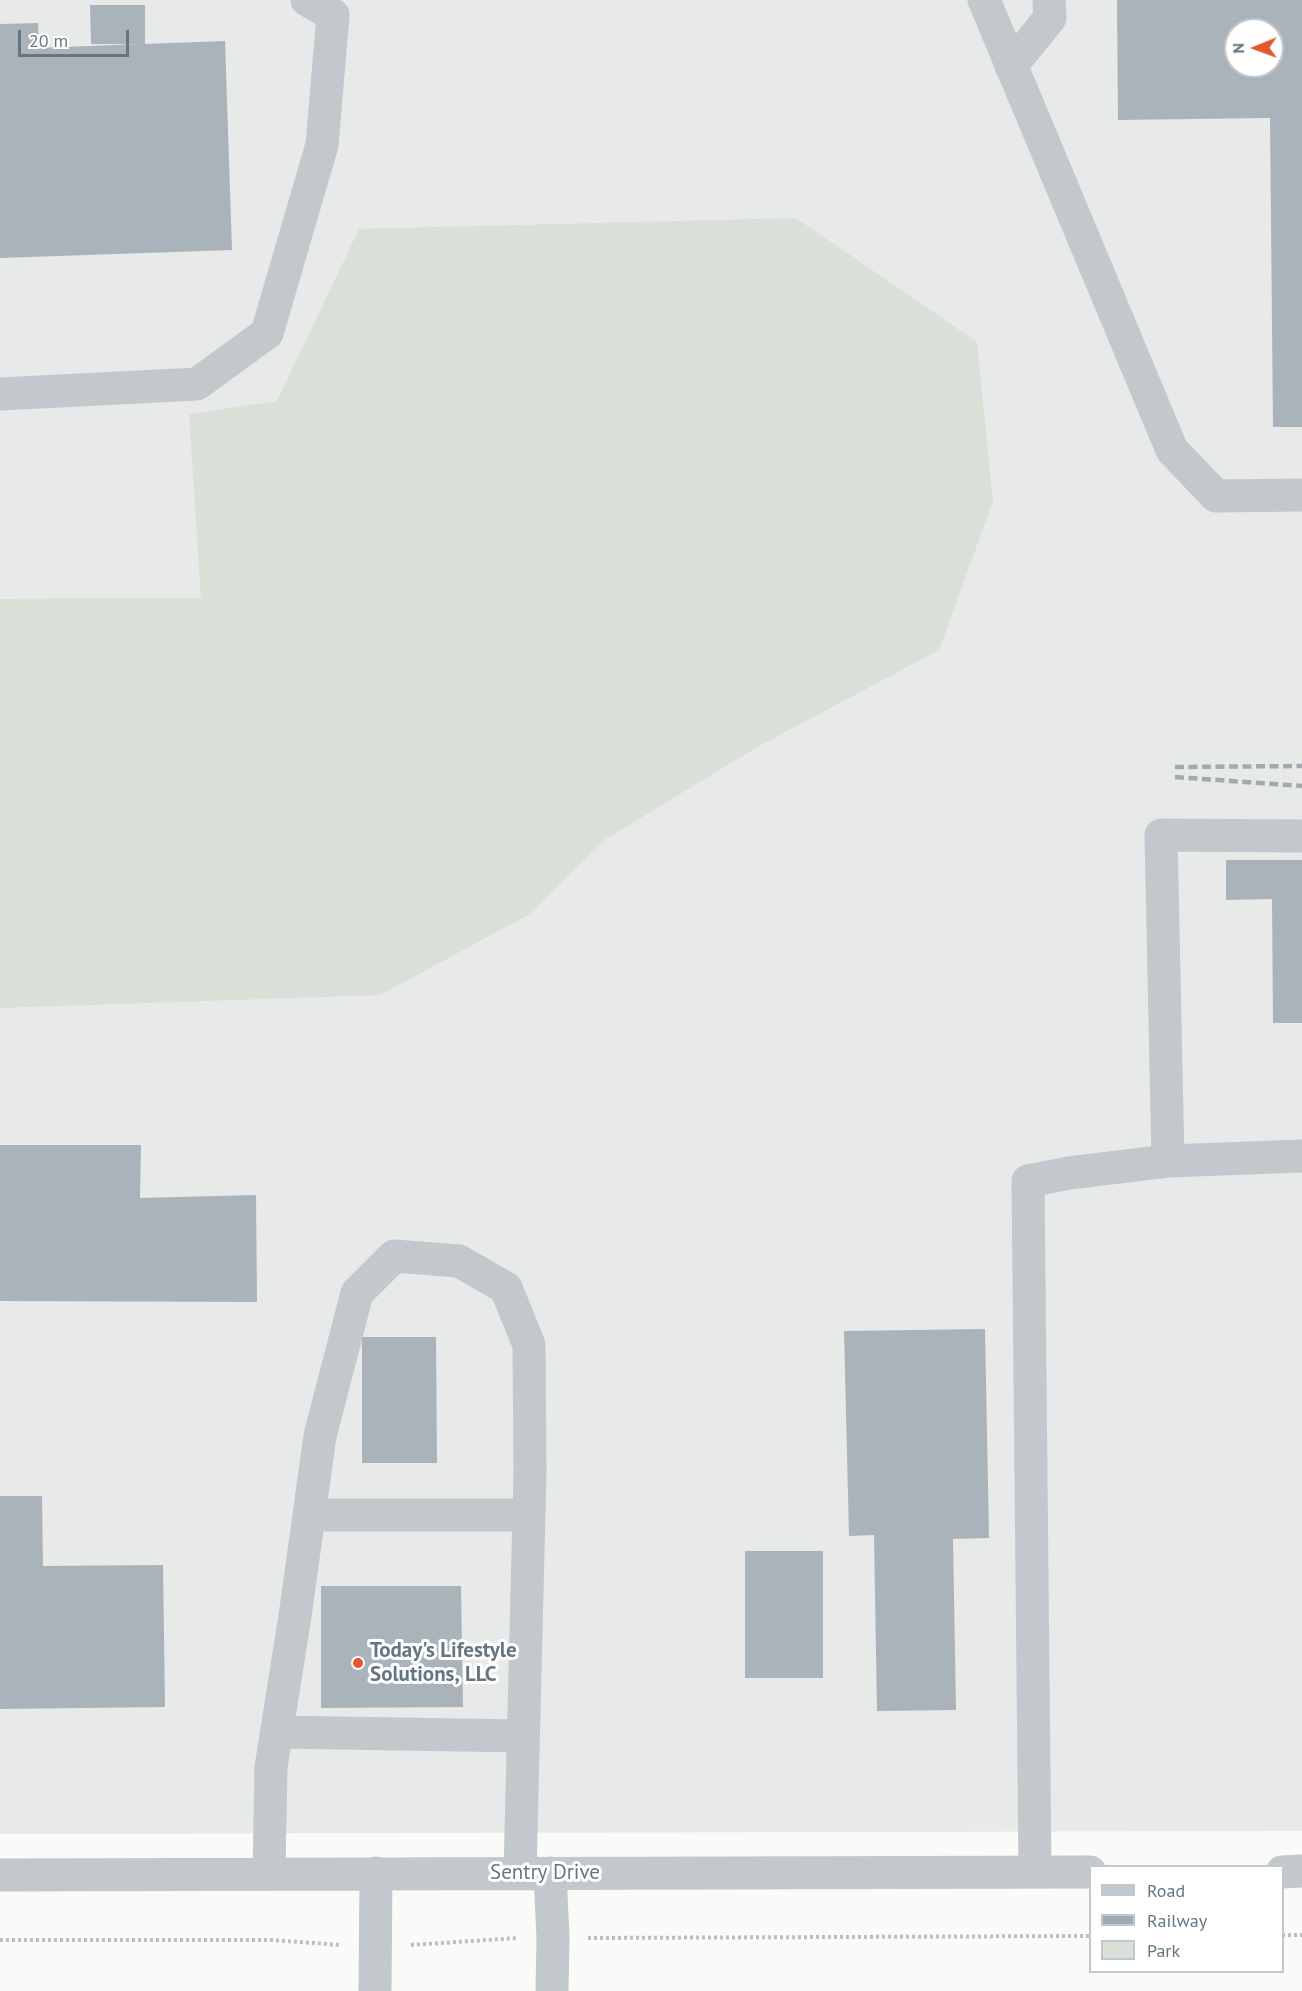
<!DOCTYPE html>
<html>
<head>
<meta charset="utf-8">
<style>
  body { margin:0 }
  #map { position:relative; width:1302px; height:1991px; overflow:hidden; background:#fafaf8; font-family:"PT Sans",sans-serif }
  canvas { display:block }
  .legend { position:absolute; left:1089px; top:1865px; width:195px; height:108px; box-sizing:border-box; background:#fff; border:2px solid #c1c8cd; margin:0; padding:8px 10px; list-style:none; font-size:18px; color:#657683 }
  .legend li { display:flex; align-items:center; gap:12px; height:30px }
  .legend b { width:30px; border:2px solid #c1c8cd }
  .north { position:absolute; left:1224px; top:18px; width:60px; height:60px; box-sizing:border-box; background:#fff; border:2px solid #c1c8cd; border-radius:50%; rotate:269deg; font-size:16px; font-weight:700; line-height:24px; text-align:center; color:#657683 }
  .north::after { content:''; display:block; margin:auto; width:21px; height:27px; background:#e4572e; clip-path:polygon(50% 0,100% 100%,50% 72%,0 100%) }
  .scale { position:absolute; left:18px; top:30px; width:111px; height:27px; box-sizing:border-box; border:3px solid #657683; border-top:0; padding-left:8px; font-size:18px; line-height:21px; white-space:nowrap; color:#657683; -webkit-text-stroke:4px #fff; paint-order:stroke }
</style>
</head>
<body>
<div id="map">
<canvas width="1302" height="1991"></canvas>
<ul class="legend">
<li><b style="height:8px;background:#c3c8cc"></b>Road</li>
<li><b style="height:8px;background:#a2aab0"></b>Railway</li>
<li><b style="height:16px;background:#dadfd7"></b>Park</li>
</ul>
<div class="north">N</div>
<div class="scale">20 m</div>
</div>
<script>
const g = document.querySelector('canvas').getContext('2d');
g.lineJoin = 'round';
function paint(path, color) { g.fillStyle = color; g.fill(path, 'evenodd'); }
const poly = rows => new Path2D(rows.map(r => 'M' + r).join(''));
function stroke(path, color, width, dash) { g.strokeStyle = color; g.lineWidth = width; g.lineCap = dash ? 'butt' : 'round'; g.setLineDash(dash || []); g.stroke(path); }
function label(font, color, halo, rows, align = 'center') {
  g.font = font + ' "PT Sans",sans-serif'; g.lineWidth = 6; g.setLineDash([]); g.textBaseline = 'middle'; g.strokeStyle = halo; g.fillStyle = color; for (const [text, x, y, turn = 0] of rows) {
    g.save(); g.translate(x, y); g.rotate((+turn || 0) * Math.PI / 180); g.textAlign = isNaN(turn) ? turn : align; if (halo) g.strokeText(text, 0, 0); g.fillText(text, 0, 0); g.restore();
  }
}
paint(poly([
  [0,0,1302,0,1302,1831,0,1834],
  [1236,30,1272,30,1272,66,1236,66]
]), '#e8e9e9');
paint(poly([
  [796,218,977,342,993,501,939,650,759,746,606,839,528,915,380,995,0,1008,0,599,201,598,189,414,277,401,359,229]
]), '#dadfd7');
paint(poly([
  [1117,0,1302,0,1302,427,1273,427,1270,118,1118,120],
  [1236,30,1272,30,1272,66,1236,66],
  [90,5,145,5,145,44,225,41,232,250,0,258,0,24,38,23,39,48,139,44,91,44],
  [1226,860,1302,860,1302,1023,1273,1023,1272,899,1226,900],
  [0,1145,141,1145,140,1198,256,1195,257,1302,0,1301],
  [985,1329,989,1538,953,1539,956,1710,877,1711,874,1535,849,1536,844,1331],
  [362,1337,436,1337,437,1463,362,1463],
  [0,1496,42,1496,43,1566,163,1565,165,1707,0,1709],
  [745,1551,823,1551,823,1678,745,1678],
  [321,1586,461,1586,463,1707,321,1708]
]), '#aab3b9');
stroke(poly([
  [1282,1935,1302,1935],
  [588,1938,1090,1936],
  [0,1940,272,1940,341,1945],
  [411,1945,518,1938]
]), '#bbbfc2', 4, [3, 3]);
stroke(poly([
  [984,0,1172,450,1216,496,1302,495],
  [1011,66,1050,18,1049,0],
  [0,394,197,384,267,333,322,145,333,15,307,0],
  [1168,1161,1302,1156],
  [309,1515,529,1515],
  [277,1732,523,1736],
  [1035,1872,1028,1181,1069,1173,1168,1161,1161,835,1302,836],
  [1282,1872,1302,1871],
  [550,1873,553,1938,552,1991],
  [269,1874,271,1767,295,1616,320,1436,357,1293,394,1256,459,1261,506,1288,529,1345,530,1472,520,1873],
  [0,1875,1090,1872],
  [375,1991,376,1873]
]), '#c3c8cc', 33);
stroke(poly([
  [1175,767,1302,766],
  [1175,777,1302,786]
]), '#a2aab0', 4.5, [9, 4.5]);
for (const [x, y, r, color] of [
  [358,1663,6,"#e4572e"]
]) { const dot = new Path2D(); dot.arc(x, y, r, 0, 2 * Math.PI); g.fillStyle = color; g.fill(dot); stroke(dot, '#fff', 2); }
label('bold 21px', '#657683', '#fff', [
  ["Today's Lifestyle",370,1651],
  ["Solutions, LLC",370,1675]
], 'left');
label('21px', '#657683', '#fff', [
  ["Sentry Drive",545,1873]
]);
</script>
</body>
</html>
